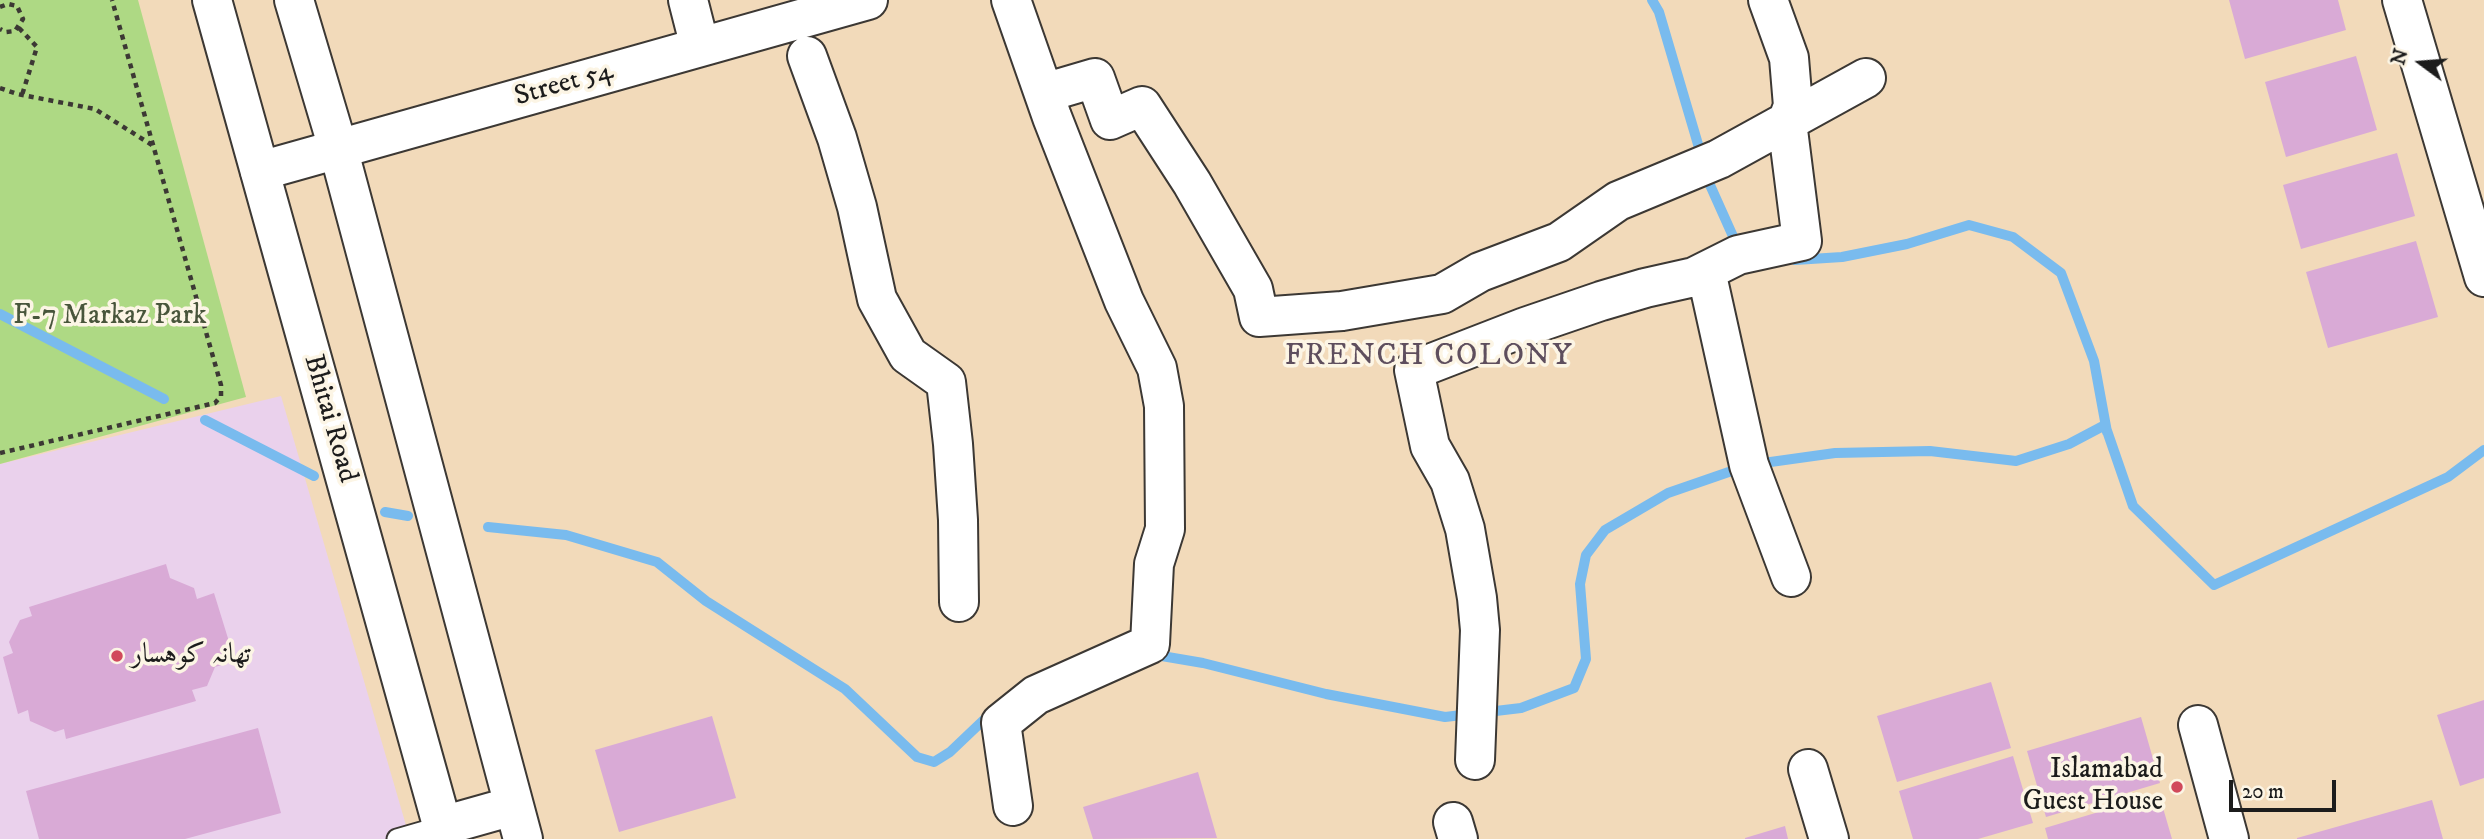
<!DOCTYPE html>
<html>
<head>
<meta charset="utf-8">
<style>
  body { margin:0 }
  #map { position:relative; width:2484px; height:839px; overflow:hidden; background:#f2daba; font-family:"IM FELL DW Pica",serif }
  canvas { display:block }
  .north { position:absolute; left:2386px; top:28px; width:70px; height:70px; -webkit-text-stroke:5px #fcf5e5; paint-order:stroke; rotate:286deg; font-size:19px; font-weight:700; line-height:28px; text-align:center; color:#1c1c1c }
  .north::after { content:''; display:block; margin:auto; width:24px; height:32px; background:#1c1c1c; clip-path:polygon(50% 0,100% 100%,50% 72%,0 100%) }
  .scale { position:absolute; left:2229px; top:780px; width:107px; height:32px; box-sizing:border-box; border:4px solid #1c1c1c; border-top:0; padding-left:9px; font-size:21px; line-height:24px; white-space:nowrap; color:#1c1c1c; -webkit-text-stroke:5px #fcf5e5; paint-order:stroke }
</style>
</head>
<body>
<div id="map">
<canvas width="2484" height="839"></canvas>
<div class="north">N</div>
<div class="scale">20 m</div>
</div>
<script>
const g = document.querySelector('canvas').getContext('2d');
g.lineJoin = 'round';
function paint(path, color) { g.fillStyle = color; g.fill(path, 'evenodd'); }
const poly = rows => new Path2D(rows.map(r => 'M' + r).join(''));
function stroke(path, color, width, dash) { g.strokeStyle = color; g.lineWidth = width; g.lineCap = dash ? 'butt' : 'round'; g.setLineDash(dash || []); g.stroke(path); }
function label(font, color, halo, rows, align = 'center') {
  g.font = font + ' "IM FELL DW Pica",Amiri,serif'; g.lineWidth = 7; g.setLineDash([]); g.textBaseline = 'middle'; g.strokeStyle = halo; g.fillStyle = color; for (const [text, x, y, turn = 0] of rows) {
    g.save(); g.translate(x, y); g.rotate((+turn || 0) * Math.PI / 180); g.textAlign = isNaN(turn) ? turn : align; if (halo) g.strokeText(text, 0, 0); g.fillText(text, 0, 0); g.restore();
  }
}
paint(poly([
  [281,396,410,839,0,839,0,464]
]), '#ead1ec');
paint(poly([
  [0,0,138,0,246,397,0,464]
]), '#aed984');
stroke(poly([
  [1652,0,1659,12,1710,185,1736,243,1741,246],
  [1795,260,1842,257,1907,244,1969,225,2013,237,2061,273,2094,361,2107,432],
  [0,314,164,399],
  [205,420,314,476],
  [385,512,408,516],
  [488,527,566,535,657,562,706,601,845,689,917,757,934,762,950,752,991,713],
  [1150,654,1203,663,1326,694,1445,717,1521,708,1574,688,1586,659,1580,584,1586,555,1605,530,1668,493,1749,465,1835,453,1930,451,2016,461,2069,444,2105,425,2133,506,2214,585,2448,477,2484,450]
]), '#79bbee', 10);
paint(poly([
  [2229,0,2338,0,2346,30,2245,59],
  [2356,56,2377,130,2286,157,2265,82],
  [2397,153,2415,216,2301,249,2283,185],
  [2416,241,2438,317,2328,348,2306,272],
  [166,564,170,578,194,588,197,599,214,593,235,661,215,667,207,686,192,690,196,701,66,739,64,729,55,732,30,721,28,710,18,714,3,657,13,653,9,642,20,620,32,616,29,607],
  [1991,682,2011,748,1897,782,1877,716],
  [2484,700,2484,778,2460,786,2437,715],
  [712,716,736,798,619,832,595,750],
  [2141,717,2160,783,2046,817,2027,751],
  [258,728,281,813,185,839,39,839,26,791],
  [2013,756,2033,823,1978,839,1913,839,1899,791],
  [1198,772,1217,838,1093,839,1083,807],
  [2159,794,2172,839,2048,839,2045,828],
  [2432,800,2443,839,2297,839,2297,838],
  [1785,826,1788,839,1745,839,1745,838]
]), '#d9aad6');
const lane = poly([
  [397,839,442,826]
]);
const street = poly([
  [688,0,700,47],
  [1011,0,1052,117,1124,301,1157,368,1164,406,1165,529,1154,564,1150,644,1036,695,1001,723,1013,806],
  [2402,0,2484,277],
  [807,56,837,138,857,207,877,299,908,355,946,382,953,444,958,520,959,602],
  [1044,93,1095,78,1110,120,1142,106,1192,183,1253,289,1259,317,1342,311,1442,294,1480,272,1559,242,1618,201,1719,159,1866,78],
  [260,171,868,0],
  [1706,271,1749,465,1791,577],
  [2198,725,2229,839],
  [1475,760,1480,630,1477,598,1465,529,1450,481,1430,446,1414,370,1525,327,1601,301,1645,288,1694,277,1738,255,1802,241,1787,122,1793,106,1789,58,1768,0],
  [1808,769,1829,839],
  [1453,822,1458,839]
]);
const secondary = poly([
  [212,0,446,839],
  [294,0,338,148,523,839],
  [442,826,513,806]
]);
stroke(lane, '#3c3834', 23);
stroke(street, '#3c3834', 42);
stroke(secondary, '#3c3834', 42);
stroke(poly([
  [0,7,8,4,17,6,23,19,15,31,6,32,0,29],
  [19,28,37,47,22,95],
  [0,88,17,94,95,109,152,145],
  [0,453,215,403,221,396,221,385,112,0]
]), '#3c3834', 4.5, [5, 5]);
stroke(lane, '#fff', 19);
stroke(street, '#fff', 38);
stroke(secondary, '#fff', 38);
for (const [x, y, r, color] of [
  [117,656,7,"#d1495b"],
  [2177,787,7,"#d1495b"]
]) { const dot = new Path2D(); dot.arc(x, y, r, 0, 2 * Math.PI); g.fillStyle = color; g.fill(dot); stroke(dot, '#fcf5e5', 2.5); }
label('28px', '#1c1c1c', '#fcf5e5', [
  ["Street 54",564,85,-16],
  ["Bhitai Road",329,419,74]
]);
label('28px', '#48553b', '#fcf5e5', [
  ["F-7 Markaz Park",110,317]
]);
label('28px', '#1c1c1c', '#fcf5e5', [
  ["تھانہ کوہسار",131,656],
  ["Islamabad",2163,771,"right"],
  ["Guest House",2163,803,"right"]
], 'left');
g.letterSpacing = '2px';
label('30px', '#5e4e5d', '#fcf5e5', [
  ["FRENCH COLONY",1429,358]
]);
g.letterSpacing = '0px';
</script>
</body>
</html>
